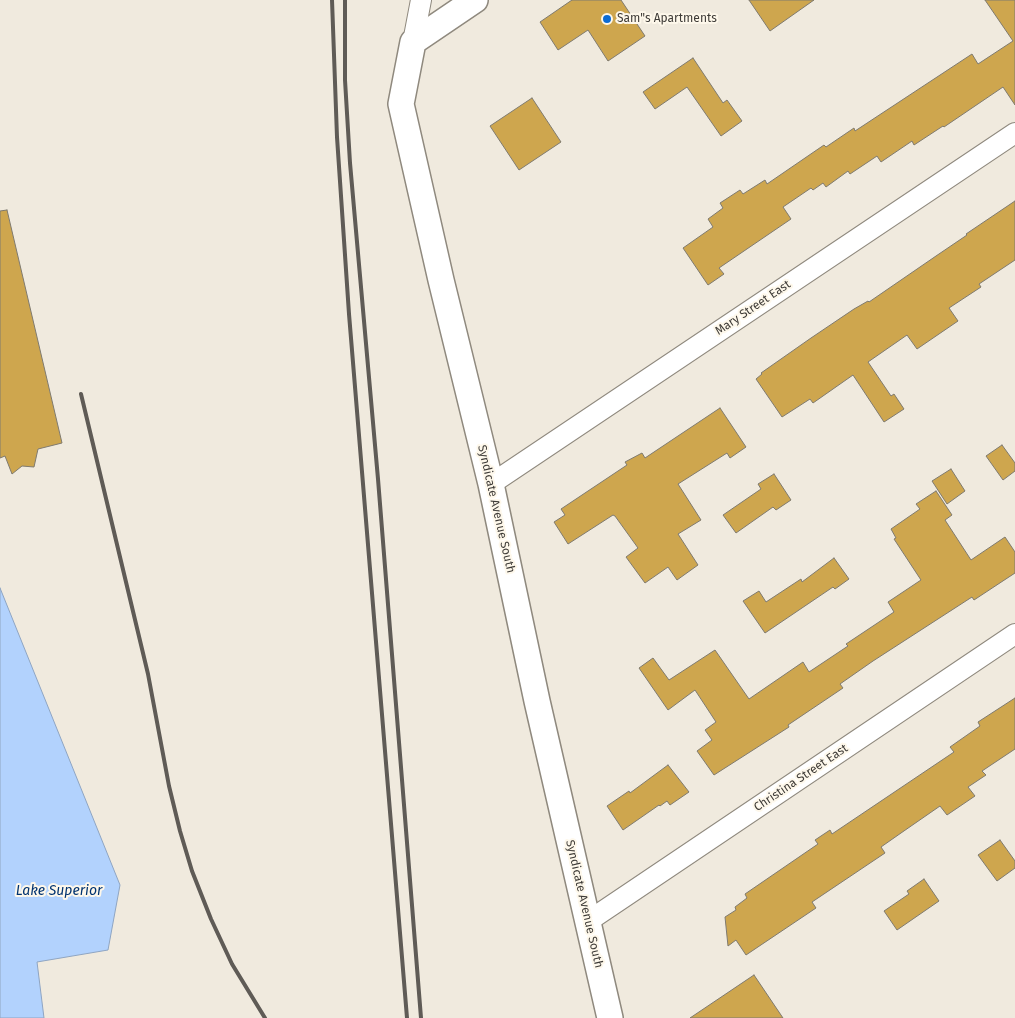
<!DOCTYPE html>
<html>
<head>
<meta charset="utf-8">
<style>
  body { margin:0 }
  canvas { display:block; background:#f0eade }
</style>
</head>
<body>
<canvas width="1015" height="1018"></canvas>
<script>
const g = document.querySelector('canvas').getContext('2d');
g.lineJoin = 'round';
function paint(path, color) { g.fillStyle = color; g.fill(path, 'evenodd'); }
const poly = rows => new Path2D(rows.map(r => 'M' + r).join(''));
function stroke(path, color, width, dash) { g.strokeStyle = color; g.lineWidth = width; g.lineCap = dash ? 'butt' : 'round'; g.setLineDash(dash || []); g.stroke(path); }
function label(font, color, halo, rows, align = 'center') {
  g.font = font + ' "Fira Sans",sans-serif'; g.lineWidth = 4; g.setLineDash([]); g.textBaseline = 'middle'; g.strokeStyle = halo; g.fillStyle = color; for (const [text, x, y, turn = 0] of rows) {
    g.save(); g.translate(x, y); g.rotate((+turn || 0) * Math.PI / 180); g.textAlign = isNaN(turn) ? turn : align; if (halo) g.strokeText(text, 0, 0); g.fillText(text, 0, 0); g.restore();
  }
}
const water = poly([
  [0,588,120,885,108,950,37,962,44,1018,0,1018,0,588]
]);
paint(water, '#b2d2fd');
stroke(water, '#8fa5c2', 1);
const building = poly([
  [572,0,621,0,645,36,608,61,588,30,558,50,540,22,572,0],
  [749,0,814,0,770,31,749,0],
  [985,0,1015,0,1015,105,1003,87,944,127,943,126,914,145,912,141,881,162,877,156,850,174,848,171,826,187,823,183,813,190,811,188,783,207,791,219,719,268,724,274,708,285,683,248,713,227,708,219,723,208,720,203,740,190,743,194,765,180,767,184,824,145,826,147,854,128,855,131,972,54,978,64,1013,41,985,0],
  [693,58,723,103,727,100,742,121,721,136,687,87,655,109,643,92,693,58],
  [532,98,561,142,519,170,490,126,532,98],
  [1015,201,1015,260,979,284,981,287,949,308,958,321,917,349,907,335,868,362,891,396,894,394,904,409,884,422,853,375,813,403,810,399,782,417,756,379,762,374,761,373,811,338,854,309,868,301,869,302,936,256,967,235,966,234,1015,201],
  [7,210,62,443,38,449,34,467,22,466,12,474,5,456,0,458,0,211,7,210],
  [720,408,746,447,730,458,727,453,678,484,701,520,678,534,698,565,677,580,668,567,645,583,626,557,638,548,615,516,613,515,568,544,554,522,565,515,561,509,627,465,625,462,642,453,645,458,720,408],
  [1002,445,1015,463,1015,471,1003,480,986,456,1002,445],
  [951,469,965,491,947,504,932,481,951,469],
  [774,474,791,500,776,510,773,507,736,533,723,515,761,489,758,484,774,474],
  [936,491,952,515,945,520,971,560,1005,537,1015,552,1015,573,974,600,972,597,873,661,840,684,843,688,788,725,789,727,714,775,697,751,712,740,705,730,716,722,695,690,668,710,639,668,653,658,669,680,715,650,749,699,803,662,809,672,848,646,846,644,894,612,888,602,921,580,894,539,896,538,891,529,920,509,916,504,936,491],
  [834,558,849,579,835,589,833,587,765,633,743,601,759,591,766,602,801,579,802,582,834,558],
  [1015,698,1015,749,982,771,986,775,968,787,975,796,947,815,940,806,901,833,881,847,885,853,812,902,816,908,746,955,736,940,728,946,725,917,736,910,735,907,747,898,745,894,818,844,815,840,830,830,832,834,954,752,950,747,980,726,978,722,1015,698],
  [668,765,689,792,670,805,667,801,660,806,659,805,623,830,607,806,629,791,630,793,668,765],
  [1000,840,1015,861,1015,868,997,881,978,855,1000,840],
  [924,879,939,901,897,930,884,911,909,894,907,891,924,879],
  [754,975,783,1018,690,1018,754,975]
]);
paint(building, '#cea64e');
stroke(building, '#7f7a6f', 1);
const minor = poly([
  [413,42,421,0],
  [491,484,1015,133],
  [587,922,1015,634]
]);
const tertiary = poly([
  [475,0,413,42,401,104,441,280,491,484,537,701,610,1018]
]);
stroke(minor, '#8f897e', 22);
stroke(tertiary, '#8f897e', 28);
stroke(minor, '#fff', 20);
stroke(tertiary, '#fff', 25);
stroke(poly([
  [332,0,337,137,349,314,407,1018],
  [345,0,345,80,350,163,378,479,421,1018],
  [81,394,148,674,169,786,180,831,192,871,211,919,232,964,265,1018]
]), '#5f5b56', 4);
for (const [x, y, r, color] of [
  [607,19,5,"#0b6bd4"]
]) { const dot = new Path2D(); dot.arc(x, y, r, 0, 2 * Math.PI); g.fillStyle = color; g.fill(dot); stroke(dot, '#fef8eb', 2); }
label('12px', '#3e3b37', '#fef8eb', [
  ["Sam\"s Apartments",617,19]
], 'left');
label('12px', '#3e3b37', '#fef8eb', [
  ["Mary Street East",753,308,-34],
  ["Syndicate Avenue South",496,509,77],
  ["Christina Street East",801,778,-34],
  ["Syndicate Avenue South",584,904,77]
]);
label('italic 14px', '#003370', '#fef8eb', [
  ["Lake Superior",59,891]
]);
</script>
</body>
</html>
